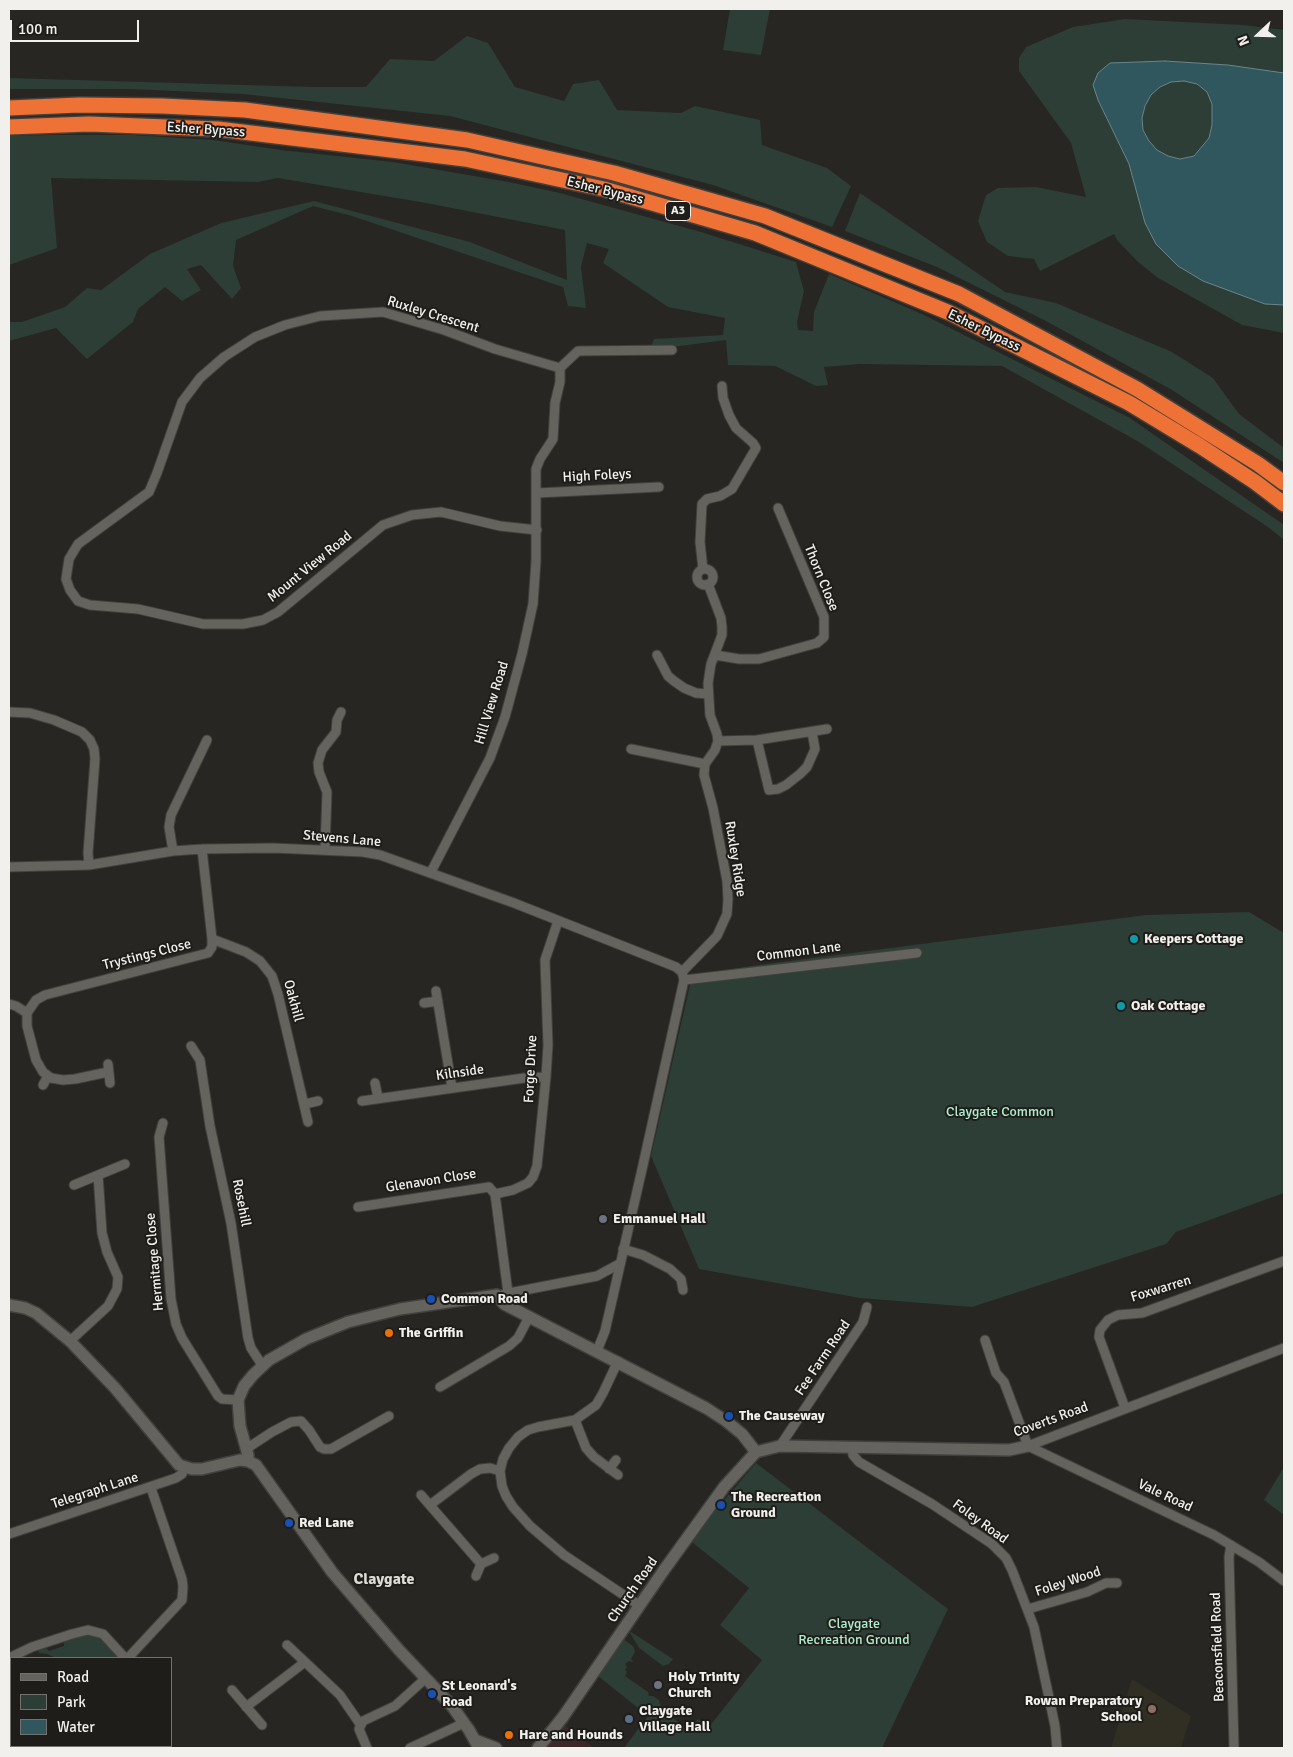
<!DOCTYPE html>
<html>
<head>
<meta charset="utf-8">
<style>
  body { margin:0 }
  #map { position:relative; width:1293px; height:1757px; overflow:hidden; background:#272622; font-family:Signika,sans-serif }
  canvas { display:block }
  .frame { position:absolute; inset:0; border:10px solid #f1f0ed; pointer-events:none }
  .legend { position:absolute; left:10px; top:1657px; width:162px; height:90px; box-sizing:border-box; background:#1e1d19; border:1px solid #72716e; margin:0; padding:6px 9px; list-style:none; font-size:15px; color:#f1f0ed }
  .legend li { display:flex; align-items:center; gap:10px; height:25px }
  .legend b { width:25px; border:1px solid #72716e }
  .north { position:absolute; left:1233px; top:10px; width:50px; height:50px; -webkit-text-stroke:4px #1e1d19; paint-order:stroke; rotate:249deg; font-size:14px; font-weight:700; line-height:20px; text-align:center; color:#f1f0ed }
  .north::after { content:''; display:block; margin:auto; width:18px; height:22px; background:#f1f0ed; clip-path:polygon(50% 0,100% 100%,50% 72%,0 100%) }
  .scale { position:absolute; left:10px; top:20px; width:129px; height:22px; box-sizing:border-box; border:2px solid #f1f0ed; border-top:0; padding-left:6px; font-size:15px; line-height:18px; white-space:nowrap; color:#f1f0ed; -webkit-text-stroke:4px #1e1d19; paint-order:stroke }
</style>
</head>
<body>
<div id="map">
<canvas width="1293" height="1757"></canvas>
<div class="frame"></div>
<ul class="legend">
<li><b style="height:6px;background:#64635e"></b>Road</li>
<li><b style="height:14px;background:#2c3e35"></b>Park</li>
<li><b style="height:14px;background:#31575e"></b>Water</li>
</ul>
<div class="north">N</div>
<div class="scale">100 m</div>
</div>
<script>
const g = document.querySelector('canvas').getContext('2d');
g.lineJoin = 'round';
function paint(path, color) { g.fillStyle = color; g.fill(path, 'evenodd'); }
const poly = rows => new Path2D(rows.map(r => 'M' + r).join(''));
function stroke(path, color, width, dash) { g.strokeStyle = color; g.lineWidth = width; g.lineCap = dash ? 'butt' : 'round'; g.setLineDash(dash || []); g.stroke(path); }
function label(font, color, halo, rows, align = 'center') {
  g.font = font + ' Signika,sans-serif'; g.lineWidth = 4; g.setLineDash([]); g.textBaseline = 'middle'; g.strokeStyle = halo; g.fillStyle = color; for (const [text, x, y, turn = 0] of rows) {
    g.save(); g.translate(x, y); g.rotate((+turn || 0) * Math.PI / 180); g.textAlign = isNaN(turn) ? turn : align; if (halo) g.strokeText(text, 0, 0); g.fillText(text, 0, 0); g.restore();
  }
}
paint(poly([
  [565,1725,594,1748,547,1748]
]), '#3c2828');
paint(poly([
  [1132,1679,1191,1716,1181,1748,1111,1748]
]), '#312e24');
paint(poly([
  [730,9,770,9,761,55,723,50],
  [1125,19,1243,25,1284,30,1284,73,1228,65,1165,61,1111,63,1098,100,1129,164,1145,223,1265,304,1284,305,1284,333,1242,325,1158,278,1138,262,1117,240,1114,234,1040,271,1034,259,1008,256,987,242,978,221,986,195,998,188,1036,187,1086,197,1071,143,1019,71,1019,58,1026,47,1073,27],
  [467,36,488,43,515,87,564,101,573,84,599,80,617,110,681,113,695,106,760,120,762,145,827,168,851,186,832,227,713,185,450,116,243,94,130,89,9,89,9,78,313,87,366,87,390,59,434,61],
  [1184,81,1197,84,1207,92,1212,104,1212,125,1209,138,1194,156,1180,159,1168,156,1157,150,1149,141,1143,130,1142,118,1145,106,1151,95,1160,87,1171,82],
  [50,135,132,135,213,140,281,150,393,162,509,182,560,193,701,232,796,262,804,291,797,322,798,330,813,331,814,312,829,274,922,314,1130,418,1284,525,1284,540,1268,527,1139,442,1002,366,860,364,824,367,828,385,816,386,775,366,728,365,726,340,650,350,654,339,723,335,725,318,668,307,603,263,609,249,587,243,581,267,586,308,568,306,563,287,352,216,313,206,236,240,233,266,241,288,232,299,201,265,187,269,201,290,182,301,165,287,138,309,133,322,87,359,56,328,9,341,9,322,22,322,65,307,87,288,101,290,150,254,221,223,314,201,470,242,567,280,565,230,426,203,278,178,258,182,51,178,57,248,9,265,9,136],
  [860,193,1005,292,1056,303,1172,352,1213,378,1239,414,1284,448,1284,463,1172,390,1044,320,937,267,845,231],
  [1249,912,1284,933,1284,1193,1176,1232,1166,1244,972,1307,860,1298,699,1269,651,1156,692,976,751,966,1146,915],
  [756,1463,948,1609,882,1748,624,1748,648,1716,598,1676,623,1639,633,1646,635,1652,631,1659,633,1661,632,1662,629,1661,625,1664,627,1667,625,1670,627,1672,625,1676,648,1692,649,1696,653,1696,659,1700,662,1711,667,1710,667,1713,688,1730,698,1719,709,1727,762,1660,720,1625,749,1588,692,1542,714,1512],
  [1284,1467,1284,1515,1264,1500],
  [631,1632,673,1659,669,1664,663,1666,639,1648,630,1633],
  [90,1634,98,1636,107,1642,119,1658,56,1658,47,1654,39,1653,38,1651,40,1648,45,1647,49,1651,64,1646,64,1641,74,1636]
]), '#2c3e35');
const water = poly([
  [1165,61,1228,65,1284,73,1284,305,1265,304,1203,281,1178,266,1156,244,1145,223,1129,164,1098,100,1093,85,1098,73,1110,63,1165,61],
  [1184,81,1197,84,1207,92,1212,104,1212,125,1209,138,1194,156,1180,159,1168,156,1157,150,1149,141,1143,130,1142,118,1145,106,1151,95,1160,87,1171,82,1184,81]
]);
paint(water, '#31575e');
stroke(water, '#6b8589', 1);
const street = poly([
  [560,368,578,351,672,350],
  [537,493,659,487],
  [537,530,500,526,441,512,412,515,383,525,278,612,263,620,243,624,203,624,138,609,90,605,78,601,70,590,66,579,69,559,78,544,149,492,157,473,182,402,200,378,224,357,255,337,285,325,320,316,383,312,444,330,495,349,560,368],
  [703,569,700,542,702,504,707,499,720,496,732,489,756,448,753,443,736,428,729,415,723,398,722,386],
  '697 577a8 8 0 1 1 16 0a8 8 0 1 1-16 0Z',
  [657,655,668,676,674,681,684,688,696,693,708,694],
  [715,655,739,659,759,659,817,643,824,637,824,617,778,508],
  [9,712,30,713,54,720,82,732,90,740,94,749,95,759,88,853,89,865],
  [757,740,769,790,778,789,786,785,800,774,807,767,815,749,812,732],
  [718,741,757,740,827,729],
  [631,749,705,764],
  [325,849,327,792,319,772,318,763,322,750,336,732,337,720,341,712],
  [173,851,169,827,171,815,207,740],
  [9,867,89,865,173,851,202,849,273,848,363,852,380,855,514,903,676,967,682,972],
  [431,872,490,758,505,717,522,654,533,604,536,561,536,469,540,459,553,439,555,403,560,382,560,368],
  [212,939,246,952,260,961,272,976,278,994,308,1122],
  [682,972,717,936,727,914,728,899,727,881,713,808,704,775,705,764,715,750,718,741,717,734,710,715,708,683,711,664,722,635,722,627,721,618,708,584],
  [684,980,917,953],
  [436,991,452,1088],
  [424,1003,438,1001],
  [9,1004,16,1006,27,1013],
  [191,1046,200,1060,210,1126,231,1223,248,1338,251,1348,262,1365],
  [108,1064,110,1083],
  [108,1072,75,1079,63,1080,51,1078,43,1072,36,1060,27,1026,27,1013,36,1000,45,995,208,953,212,947,212,939,202,849],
  [375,1083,378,1098],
  [43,1085,48,1076],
  [362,1101,524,1078,546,1077],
  [305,1104,318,1101],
  [163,1123,159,1137,171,1299,176,1324,182,1338,218,1396,222,1399,238,1400],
  [74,1185,125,1164],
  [495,1194,513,1190,528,1183,533,1177,537,1166,546,1077,548,1045,545,960,558,921],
  [358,1207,489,1187,495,1194,508,1293],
  [623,1249,643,1255,670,1269,681,1279,683,1290],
  [504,1294,597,1276,619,1264],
  [985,1340,996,1373,1004,1382,1028,1446],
  [70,1341,108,1306,117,1289,118,1277,107,1252,102,1233,98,1175],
  [597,1351,605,1331,643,1165,684,980,682,972],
  [618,1361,603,1393,596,1405,575,1420,538,1427,528,1430,518,1437,509,1448,503,1459,500,1471,502,1486,506,1496,513,1507,530,1526,564,1555,640,1606],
  [440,1387,509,1346,518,1338,529,1317],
  [1125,1408,1099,1337,1100,1330,1108,1320,1118,1315,1142,1313,1284,1261],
  [575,1420,586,1448,594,1457,618,1475],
  [780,1446,863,1322,867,1307],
  [1028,1446,1214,1535,1259,1562,1284,1581],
  [1028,1446,1284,1348],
  [852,1448,853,1455,859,1462,932,1504,992,1544,1006,1558,1012,1570,1034,1627,1055,1726,1057,1748],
  [246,1449,272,1432,291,1422,301,1421,309,1430,320,1447,324,1449,331,1449,389,1416],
  [609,1469,616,1460],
  [421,1495,481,1564],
  [430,1505,471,1474,480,1469,490,1468,500,1471],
  [9,1534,176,1478,182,1474,185,1467],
  [1231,1545,1229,1557,1234,1748],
  [476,1576,481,1564,494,1558],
  [1028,1609,1087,1592,1106,1583,1117,1583],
  [287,1645,340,1695,360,1724],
  [9,1658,32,1647,72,1634,88,1630,103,1634,125,1658],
  [128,1658,182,1600,183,1587,182,1579,151,1488],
  [232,1690,262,1725],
  [246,1707,305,1662],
  [135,1748,138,1746],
  [367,1748,359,1729,363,1721,395,1706,426,1678],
  [410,1748,464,1723]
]);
const secondary = poly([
  [9,1305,25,1308,36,1313,70,1341,115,1388,179,1465,192,1469,202,1469,240,1460,248,1461,256,1465,332,1572,399,1650,452,1706,469,1730,479,1748],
  [248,1461,248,1455,240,1426,238,1400,244,1386,253,1375,269,1360,306,1339,348,1322,400,1309,497,1295,504,1304,706,1408,726,1421,742,1434,756,1452],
  [475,1740,496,1748],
  [538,1748,563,1717,664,1570,724,1487,756,1452,780,1446,1009,1450,1028,1446]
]);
const highway = poly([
  [9,108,79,105,162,106,245,110,467,140,614,173,765,216,959,294,1137,389,1258,464,1284,483],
  [9,127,89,124,218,129,465,159,604,189,755,233,950,313,1129,403,1200,446,1255,482,1284,504]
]);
stroke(street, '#42403d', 11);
stroke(secondary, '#42403d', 14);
stroke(highway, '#42403d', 18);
stroke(street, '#64635e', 9);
stroke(secondary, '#64635e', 11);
stroke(highway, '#ee7136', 15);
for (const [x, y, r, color] of [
  [1134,939,5,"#0f9aa8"],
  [1121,1006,5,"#0f9aa8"],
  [603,1219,5,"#6b7280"],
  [431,1299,5,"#1a4fb4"],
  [389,1333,5,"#e8710a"],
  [729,1416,5,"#1a4fb4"],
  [721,1505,5,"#1a4fb4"],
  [289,1523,5,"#1a4fb4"],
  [658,1685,5,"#6b7280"],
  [432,1694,5,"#1a4fb4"],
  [1152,1709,5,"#8d6e63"],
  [629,1719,5,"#5c6f8a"],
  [509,1735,5,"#e8710a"]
]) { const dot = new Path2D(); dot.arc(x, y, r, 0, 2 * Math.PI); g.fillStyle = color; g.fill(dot); stroke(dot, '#1e1d19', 2); }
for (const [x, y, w] of [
  [678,211,25]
]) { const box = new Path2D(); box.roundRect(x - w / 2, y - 9.5, w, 19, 4); g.fillStyle = '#1e1d19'; g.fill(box); stroke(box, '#f1f0ed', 1); }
label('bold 12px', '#f1f0ed', null, [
  ["A3",678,211]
]);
label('14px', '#f1f0ed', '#1e1d19', [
  ["Esher Bypass",206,130,4],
  ["Esher Bypass",605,191,14],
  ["Ruxley Crescent",433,315,17],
  ["Esher Bypass",984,331,26],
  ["High Foleys",597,476,-3],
  ["Mount View Road",310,567,-39],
  ["Thorn Close",821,578,68],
  ["Hill View Road",492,703,-73],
  ["Stevens Lane",342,839,5],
  ["Ruxley Ridge",735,859,81],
  ["Common Lane",799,952,-7],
  ["Trystings Close",147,955,-14],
  ["Oakhill",293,1001,75],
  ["Forge Drive",531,1069,-87],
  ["Kilnside",460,1073,-8],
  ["Glenavon Close",431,1181,-9],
  ["Rosehill",241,1203,79],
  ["Hermitage Close",155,1262,-95],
  ["Foxwarren",1161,1289,-17],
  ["Fee Farm Road",823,1358,-56],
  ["Coverts Road",1051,1420,-20],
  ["Telegraph Lane",95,1491,-18],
  ["Vale Road",1165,1496,25],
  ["Foley Road",980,1522,36],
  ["Foley Wood",1068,1582,-18],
  ["Church Road",633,1590,-55],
  ["Beaconsfield Road",1218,1647,-92]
]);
label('bold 14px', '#f1f0ed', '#1e1d19', [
  ["Keepers Cottage",1144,939],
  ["Oak Cottage",1131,1006],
  ["Emmanuel Hall",613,1219],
  ["Common Road",441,1299],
  ["The Griffin",399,1333],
  ["The Causeway",739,1416],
  ["The Recreation",731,1497],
  ["Ground",731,1513],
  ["Red Lane",299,1523],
  ["Holy Trinity",668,1677],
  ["Church",668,1693],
  ["St Leonard's",442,1686],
  ["Road",442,1702],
  ["Rowan Preparatory",1142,1701,"right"],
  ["School",1142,1717,"right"],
  ["Claygate",639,1711],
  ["Village Hall",639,1727],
  ["Hare and Hounds",519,1735]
], 'left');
label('14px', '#afedce', '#1e1d19', [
  ["Claygate Common",1000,1112],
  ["Claygate",854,1624],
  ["Recreation Ground",854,1640]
]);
label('bold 16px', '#dcdbd5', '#1e1d19', [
  ["Claygate",384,1580]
]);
</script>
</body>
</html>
